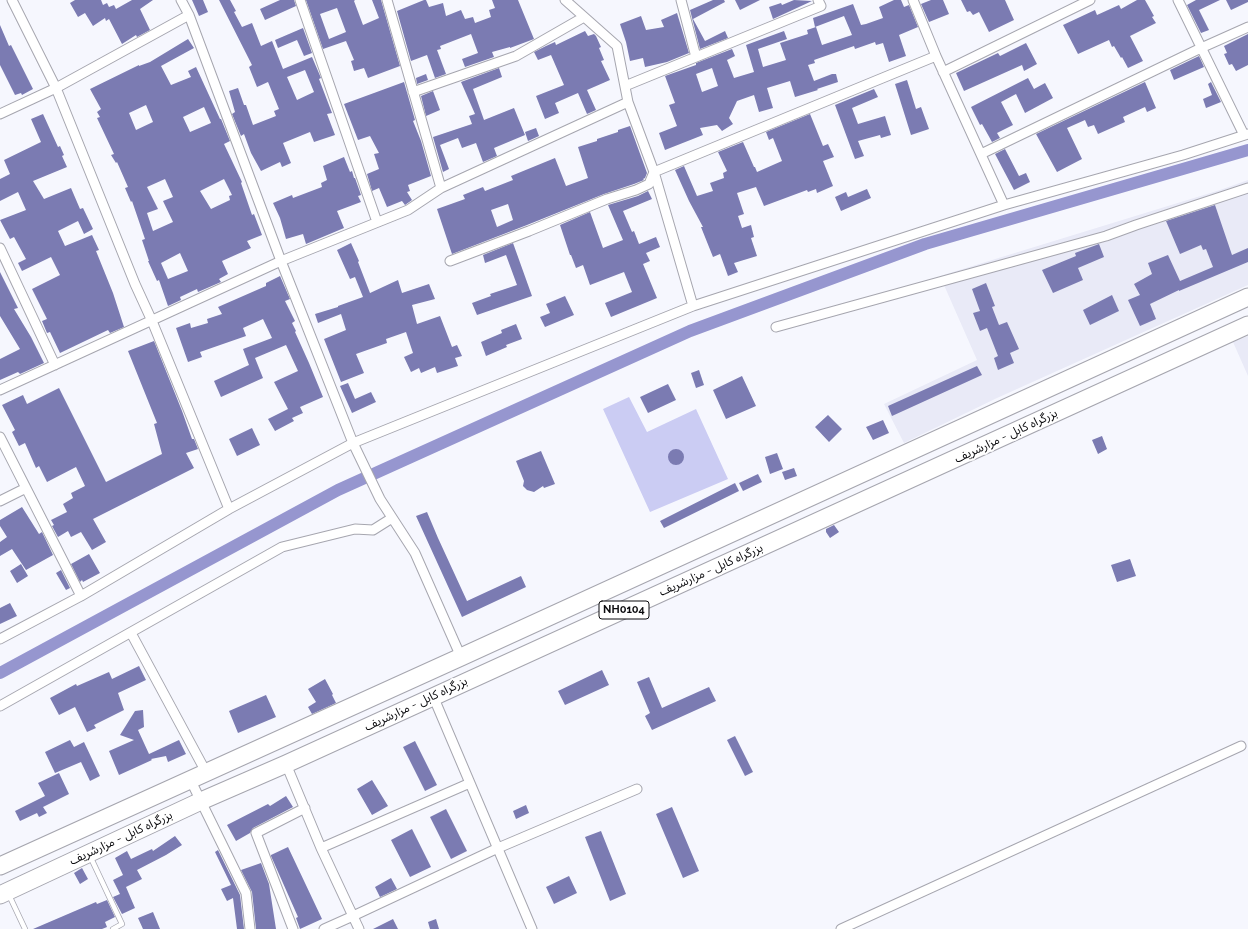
<!DOCTYPE html>
<html>
<head>
<meta charset="utf-8">
<style>
  body { margin:0 }
  canvas { display:block; background:#f6f7fe }
</style>
</head>
<body>
<canvas width="1248" height="929"></canvas>
<script>
const g = document.querySelector('canvas').getContext('2d');
g.lineJoin = 'round';
function paint(path, color) { g.fillStyle = color; g.fill(path, 'evenodd'); }
const poly = rows => new Path2D(rows.map(r => 'M' + r).join(''));
function stroke(path, color, width, dash) { g.strokeStyle = color; g.lineWidth = width; g.lineCap = dash ? 'butt' : 'round'; g.setLineDash(dash || []); g.stroke(path); }
function label(font, color, halo, rows, align = 'center') {
  g.font = font + ' Raleway,"Noto Sans Arabic",sans-serif'; g.lineWidth = 4; g.setLineDash([]); g.textBaseline = 'middle'; g.strokeStyle = halo; g.fillStyle = color; for (const [text, x, y, turn = 0] of rows) {
    g.save(); g.translate(x, y); g.rotate((+turn || 0) * Math.PI / 180); g.textAlign = isNaN(turn) ? turn : align; if (halo) g.strokeText(text, 0, 0); g.fillText(text, 0, 0); g.restore();
  }
}
paint(poly([
  [1248,180,1248,285,997,398,904,443,884,404,977,360,940,276,1220,190],
  [1248,336,1248,376,1233,342]
]), '#e9eaf7');
paint(poly([
  [629,397,647,432,696,409,728,479,650,512,603,409]
]), '#cbccf3');
stroke(poly([
  [0,673,338,490,690,331,925,244,1248,150]
]), '#9696cf', 12);
paint(poly([
  [75,0,101,0,103,5,107,3,109,7,114,5,116,9,132,0,153,0,140,9,150,30,137,37,136,35,122,44,109,19,106,21,105,18,93,26,85,13,78,17,70,3],
  [192,0,203,0,208,12,199,16],
  [219,0,230,0,236,11,234,12,242,27,252,23,261,46,272,41,283,69,312,57,321,78,319,79,332,113,327,114,335,135,314,142,310,132,283,143,291,163,282,167,280,162,261,171,251,153,244,134,241,136,232,114,235,112,229,91,238,88,244,105,246,105,253,125,276,116,274,111,279,109,268,82,257,87,249,67,252,65],
  [305,70,314,92,297,100,287,77],
  [280,0,294,0,296,6,265,20,260,9],
  [306,0,355,0,354,1,363,25,379,18,372,0,381,0,400,66,368,78,364,68,354,71,351,61,354,60,346,41,323,49],
  [337,8,346,32,329,39,320,14],
  [424,0,426,0,429,7,443,3,446,16,461,10,465,19,473,17,475,23,491,17,489,10,495,8,492,0,518,0,534,39,510,48,510,47,492,52,494,57,465,67,462,59,478,53,471,34,440,46,441,49,437,50,446,74,435,78,427,55,411,61,397,11],
  [713,0,724,0,725,2,693,19,705,41,725,31,728,38,700,49,690,10],
  [735,0,760,0,740,10],
  [794,0,812,1,773,19,769,7,781,3,782,5],
  [894,0,901,0,904,7,909,5,918,27,899,35,906,56,889,62,883,43,876,45,875,42,855,49,854,46,814,60,815,63,808,65,814,81,832,74,836,74,838,82,817,89,818,90,795,97,790,81,767,88,773,108,759,112,754,95,737,101,729,118,733,124,722,131,717,125,700,128,703,135,665,150,659,133,677,126,669,105,675,103,665,76,696,65,696,63,732,49,735,56,727,60,734,78,754,72,746,45,784,31,787,39,758,49,763,67,786,60,780,43,808,34,807,30,816,27,822,45,852,35,844,16,815,27,813,18,853,4,861,25,866,24,883,18,879,7],
  [712,68,718,86,702,92,696,74],
  [931,0,943,0,949,14,929,22,921,4],
  [961,0,1005,0,1014,20,989,32,979,12,973,15,970,11,967,12],
  [1137,0,1145,0,1154,16,1152,17,1156,23,1130,36,1143,61,1128,68,1122,57,1121,58,1114,46,1112,47,1109,40,1078,54,1063,25,1095,10,1097,15,1119,5,1121,9],
  [1196,0,1220,0,1199,10,1209,30,1201,33,1187,5],
  [1226,0,1248,0,1248,2,1231,10],
  [677,13,689,53,667,62,645,67,643,58,630,61,626,42,620,24,641,16,646,30,664,27,661,20],
  [0,25,9,46,11,45,33,89,22,95,21,93,15,95,0,65],
  [303,28,312,53,304,56,297,40,278,48,275,40],
  [585,31,588,36,594,34,596,36,601,47,599,48,604,60,601,61,610,80,587,90,596,110,587,114,578,93,555,103,559,113,545,119,536,96,564,85,551,55,538,60,534,52,546,46,555,42,556,45],
  [1248,34,1248,65,1236,71,1232,64,1229,65,1224,54,1227,53,1224,46],
  [188,39,194,48,161,66,171,85,191,77,188,71,196,67,220,119,221,119,230,141,224,144,242,182,241,183,252,215,254,214,262,235,247,241,251,248,222,261,228,274,219,279,221,282,198,292,197,289,180,297,181,300,168,306,159,280,157,281,148,261,149,261,142,240,145,239,132,201,131,202,125,188,128,187,117,162,116,163,111,155,114,154,97,118,100,117,97,112,101,109,90,89,139,65,139,66,150,62],
  [146,105,153,122,136,130,129,113],
  [204,107,211,123,190,132,183,117],
  [165,179,173,197,163,201,173,222,153,231,147,213,158,209,147,187],
  [224,179,232,195,229,196,230,200,211,209,200,191],
  [180,253,188,271,168,279,161,263],
  [1026,43,1037,64,1024,71,1022,65,964,91,956,73,998,53,1000,56],
  [1199,56,1204,67,1174,80,1170,70],
  [499,68,502,77,473,89,484,120,514,108,525,135,494,148,497,156,483,162,476,143,462,148,458,138,440,145,449,169,443,172,433,137,472,124,469,116,475,114,461,82],
  [426,74,428,80,417,84,416,78],
  [1028,78,1034,89,1045,83,1053,98,1025,113,1016,94,1001,102,1013,125,997,133,1000,138,992,142,982,124,980,125,971,107],
  [907,80,916,109,921,107,929,129,911,135,895,84],
  [404,82,415,120,413,121,421,141,431,176,408,185,410,191,407,192,412,200,405,205,402,201,387,207,379,188,372,191,367,174,379,169,374,154,379,153,370,136,358,140,344,104],
  [1145,82,1156,108,1147,112,1145,107,1123,117,1125,122,1098,134,1094,125,1088,127,1085,120,1067,128,1082,159,1057,172,1036,134],
  [1211,82,1221,102,1206,108,1203,99,1212,95,1208,84],
  [874,89,878,97,852,108,858,124,885,116,891,135,881,138,880,135,858,141,864,156,855,159,835,105],
  [433,91,440,110,426,116,421,96],
  [43,114,58,147,60,146,64,155,62,156,67,167,33,181,44,199,71,188,80,209,83,208,93,229,84,234,78,221,58,231,65,246,92,235,99,250,96,251,113,293,124,327,110,333,108,330,60,353,50,332,47,333,42,321,47,319,32,289,60,275,51,257,22,271,18,263,26,259,14,237,10,239,0,220,26,210,18,192,0,201,0,179,10,174,4,160,41,142,31,119],
  [810,114,823,146,828,144,834,157,823,161,833,186,817,193,816,189,808,192,807,190,764,206,756,187,737,193,744,214,738,216,742,228,751,225,754,237,751,238,757,256,734,263,738,272,728,276,720,254,713,257,701,227,703,227,689,201,675,170,684,166,697,196,713,191,710,183,724,178,723,173,727,171,718,152,743,142,754,167,755,167,757,172,782,161,773,138,769,140,766,132],
  [630,126,647,173,645,178,643,179,644,180,634,184,604,194,527,225,452,254,437,209,465,199,463,195,483,187,485,191,513,180,511,176,555,158,566,186,588,178,578,147,597,141,597,139,618,132,618,130],
  [508,204,513,220,497,227,491,210],
  [536,128,539,136,528,141,525,132],
  [1005,149,1019,176,1026,173,1030,182,1014,190,995,154],
  [344,157,350,172,352,171,354,178,355,178,361,195,358,196,361,202,337,211,344,228,306,244,303,234,286,239,280,218,273,203,292,195,293,198,322,187,321,183,327,180,323,166],
  [867,189,871,198,841,211,835,197,846,192,848,197],
  [648,191,652,199,623,211,632,232,634,231,639,244,656,237,660,247,646,253,650,261,643,264,657,298,611,317,605,303,632,292,624,272,590,285,583,265,576,268,571,255,570,255,560,225,590,212,603,248,623,240,608,205,638,196],
  [1215,205,1232,255,1248,248,1248,262,1179,291,1179,290,1150,304,1156,319,1140,326,1128,300,1140,295,1134,284,1152,274,1148,263,1168,255,1180,281,1213,267,1206,249,1203,250,1201,245,1180,254,1166,221],
  [351,243,359,261,358,262,370,293,398,280,402,293,429,284,435,299,412,305,417,324,440,316,452,347,457,345,462,356,455,358,458,366,437,373,435,367,421,373,419,368,411,372,404,357,413,353,406,332,386,339,387,343,356,354,364,373,341,382,324,339,346,330,341,314,318,323,315,314,338,307,338,306,363,297,355,277,350,279,337,250],
  [513,243,532,296,477,315,472,303,491,296,490,294,517,285,506,255,485,263,483,255],
  [1099,244,1104,257,1078,268,1083,280,1053,293,1042,270,1076,256,1075,253],
  [0,272,18,308,14,309,31,337,44,363,20,374,18,372,0,380,0,359,20,349,0,316],
  [280,276,290,299,285,301,295,321,292,323,296,331,295,332,309,363,323,397,300,407,303,413,292,418,294,421,275,431,268,419,288,409,274,382,298,371,286,345,255,358,263,378,221,397,214,381,249,365,243,349,272,338,263,319,243,328,246,336,200,352,202,357,188,362,176,328,190,323,191,328,208,323,207,319,222,314,218,307,266,286,266,283],
  [986,283,995,306,992,307,999,325,1007,322,1019,349,1010,353,1014,363,998,370,994,358,998,356,987,328,980,331,973,313,980,311,972,289],
  [1112,295,1119,311,1090,325,1083,310],
  [565,296,574,315,545,327,540,317,550,313,546,304],
  [516,324,522,339,506,345,507,347,486,356,481,342,502,333,501,330],
  [154,341,182,411,192,439,194,439,198,449,186,453,194,468,93,519,106,542,92,550,81,532,71,537,68,531,58,537,52,526,54,525,51,520,67,512,63,504,73,498,71,493,85,486,76,467,47,482,39,466,36,468,25,443,19,446,12,432,15,430,2,405,23,395,27,404,59,388,106,482,162,454,154,424,157,423,128,351],
  [977,366,982,375,892,416,888,406],
  [699,370,704,385,696,388,691,373],
  [742,376,756,406,726,419,713,390],
  [348,383,355,399,371,392,376,402,352,413,340,386],
  [668,384,676,400,648,413,640,397],
  [828,415,842,429,829,442,815,427],
  [883,420,889,433,873,440,866,427],
  [252,428,260,445,237,456,229,439],
  [1102,436,1107,449,1098,454,1092,440],
  '668 457a8 8 0 1 1 16 0a8 8 0 1 1-16 0Z',
  [541,451,555,484,544,488,543,486,534,492,527,490,523,486,524,481,516,461],
  [777,453,783,469,770,474,765,457],
  [794,468,797,476,785,480,782,472],
  [758,474,762,482,743,491,739,483],
  [735,483,739,491,664,528,660,521],
  [22,507,39,534,42,532,53,555,26,570,12,549,0,556,0,542,7,537,0,526,0,520],
  [427,512,438,538,467,601,521,576,526,587,462,617,416,516],
  [834,525,839,532,830,538,826,532,826,529],
  [89,554,100,573,83,582,82,580,80,582,71,564],
  [1130,559,1136,576,1117,582,1111,565],
  [21,564,28,576,17,583,10,571],
  [61,570,70,588,66,590,56,573],
  [10,603,17,616,0,624,0,608],
  [139,666,146,680,118,693,124,710,94,725,96,728,87,732,75,707,59,715,50,698,76,684,77,686,109,672,112,679],
  [602,670,609,685,565,705,558,691],
  [649,677,662,708,709,687,716,701,652,730,645,716,650,713,637,682],
  [325,679,333,694,332,695,336,703,312,714,308,707,316,702,308,689],
  [266,695,276,717,238,733,229,711],
  [143,710,144,727,138,730,149,754,179,740,186,754,168,762,166,756,151,759,152,760,119,775,109,751,134,740,120,735,135,711],
  [735,736,753,772,745,776,727,740],
  [70,740,74,747,84,742,100,776,90,781,81,762,55,773,45,752],
  [415,741,437,785,425,791,403,747],
  [59,773,69,794,43,807,47,813,39,817,37,813,20,821,15,811,45,796,38,783],
  [372,780,388,806,372,815,357,789],
  [286,796,293,807,253,828,250,833,236,841,227,825,268,804,270,806],
  [526,805,529,813,516,819,513,811],
  [672,807,699,871,683,878,656,814],
  [446,809,467,851,451,859,430,817],
  [412,829,431,867,410,877,391,840],
  [601,831,626,894,610,901,585,837],
  [175,836,182,845,166,855,137,870,142,879,126,887,135,908,122,914,113,897,120,894,113,880,123,875,115,858,127,851,131,859,152,849,153,851],
  [288,847,322,919,300,929,296,918,298,917,271,856,271,855],
  [218,850,240,895,244,929,237,929,233,898,227,901,221,889,231,885,215,852],
  [261,863,269,884,276,929,256,929,252,892,241,870],
  [82,868,88,879,80,884,74,873],
  [569,876,577,893,554,904,546,887],
  [391,878,397,889,380,897,375,887],
  [107,900,115,917,105,922,107,927,102,929,33,929,96,902,97,904],
  [153,912,160,929,143,929,138,918],
  [393,919,398,929,373,929],
  [436,919,439,929,430,929,428,922]
]), '#7b7bb2');
const lane = poly([
  [90,856,122,924,113,929],
  [9,895,25,929]
]);
const street = poly([
  [12,0,56,88,135,284,152,321,229,509],
  [181,0,189,15,281,261,353,443,380,499,415,553,461,657],
  [300,0,377,222],
  [387,0,441,188],
  [565,0,617,46,628,102,654,172,693,306],
  [681,0,696,57],
  [913,0,936,56,1004,205],
  [1178,0,1244,135],
  [943,72,1090,0],
  [625,86,821,6,818,0],
  [413,92,516,56,584,17],
  [0,114,56,88,189,15],
  [981,154,1201,48,1248,27],
  [0,248,55,365],
  [450,261,529,231,607,199,636,190,649,184,654,172,936,56],
  [776,327,1106,236,1136,225,1248,188],
  [0,390,281,261,408,210,441,188,628,102],
  [0,437,81,596],
  [0,501,26,488],
  [131,633,206,772],
  [0,639,81,596,229,509,353,443,693,306,1004,205,1183,155,1248,134],
  [433,696,532,929],
  [0,706,282,547,355,529,373,530,392,518],
  [286,764,321,848,359,929],
  [190,779,246,893,250,929],
  [321,848,470,783],
  [293,929,256,833,305,808],
  [324,929,353,916,498,848,637,789],
  [841,929,1241,746]
]);
const highway = poly([
  [0,866,461,657,1248,297],
  [0,895,201,801,286,764,1248,325]
]);
stroke(lane, '#a6a6af', 6);
stroke(street, '#a6a6af', 11);
stroke(highway, '#a6a6af', 19);
stroke(lane, '#fff', 4.5);
stroke(street, '#fff', 9);
stroke(highway, '#fff', 17);
for (const [x, y, w] of [
  [624,610,50]
]) { const box = new Path2D(); box.roundRect(x - w / 2, y - 9, w, 18, 3); g.fillStyle = '#fff'; g.fill(box); stroke(box, '#0b0b0e', 1); }
label('bold 11px', '#0b0b0e', null, [
  ["NH0104",624,610]
]);
label('12px', '#0b0b0e', '#fff', [
  ["بزرگراه کابل - مزارشریف",1006,436,-25],
  ["بزرگراه کابل - مزارشریف",711,570,-24],
  ["بزرگراه کابل - مزارشریف",416,704,-25],
  ["بزرگراه کابل - مزارشریف",121,838,-25]
]);
</script>
</body>
</html>
